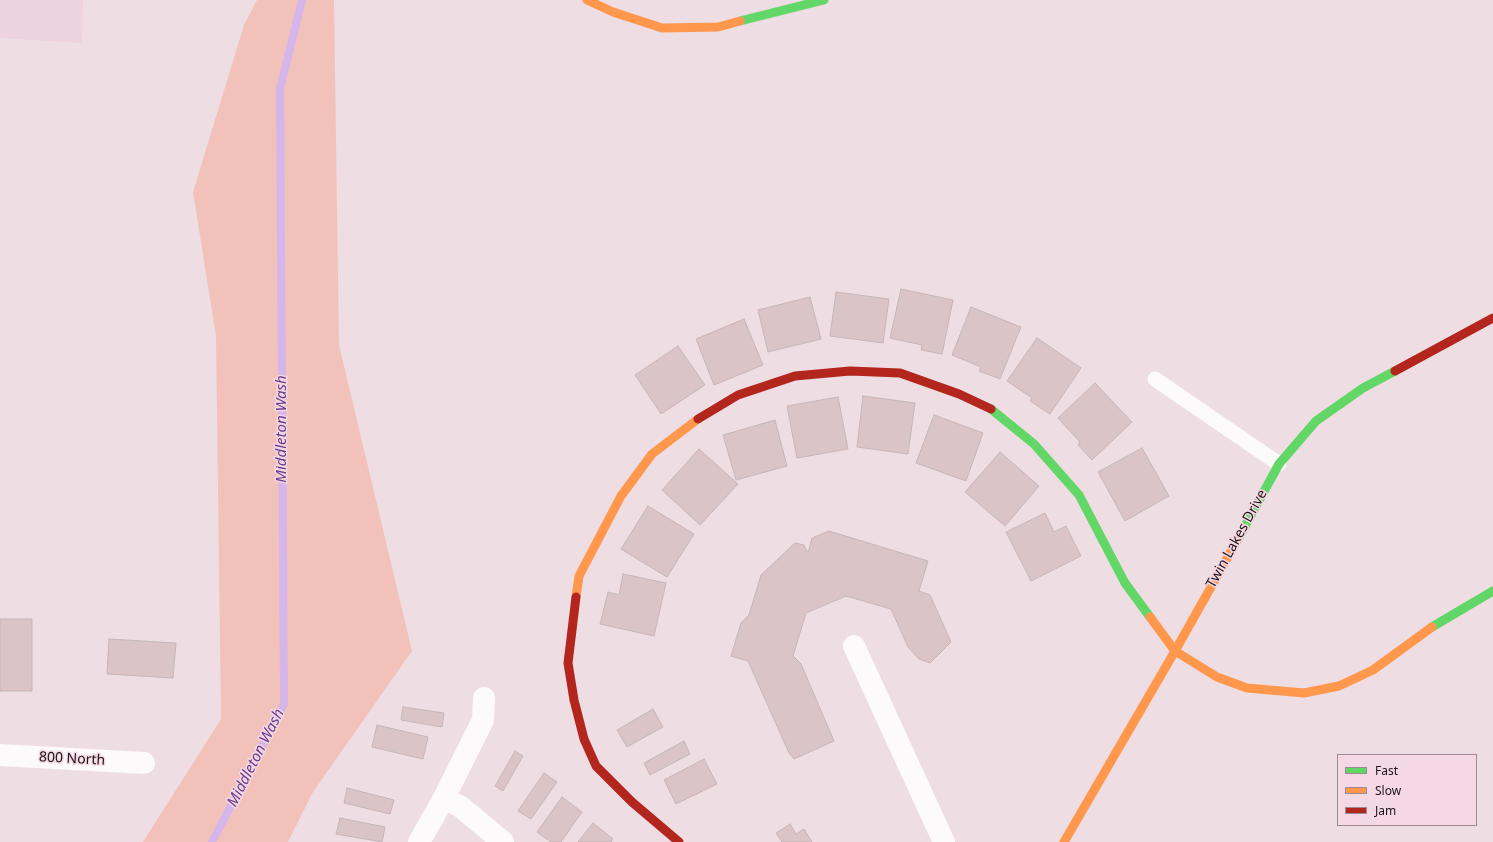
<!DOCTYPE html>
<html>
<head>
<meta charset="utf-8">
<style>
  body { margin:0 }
  #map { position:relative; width:1493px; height:842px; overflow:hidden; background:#eedee4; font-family:"Noto Sans",sans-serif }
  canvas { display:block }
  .legend { position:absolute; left:1337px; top:754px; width:140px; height:72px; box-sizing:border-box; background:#f4d8e3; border:1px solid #9e8a92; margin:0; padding:5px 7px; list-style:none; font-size:12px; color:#1d1418 }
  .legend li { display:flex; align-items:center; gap:8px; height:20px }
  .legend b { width:20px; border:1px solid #9e8a92 }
</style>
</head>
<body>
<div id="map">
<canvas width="1493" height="842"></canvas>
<ul class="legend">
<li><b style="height:5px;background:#63d668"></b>Fast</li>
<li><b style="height:5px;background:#ff974d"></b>Slow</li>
<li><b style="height:5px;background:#b3261e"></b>Jam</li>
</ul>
</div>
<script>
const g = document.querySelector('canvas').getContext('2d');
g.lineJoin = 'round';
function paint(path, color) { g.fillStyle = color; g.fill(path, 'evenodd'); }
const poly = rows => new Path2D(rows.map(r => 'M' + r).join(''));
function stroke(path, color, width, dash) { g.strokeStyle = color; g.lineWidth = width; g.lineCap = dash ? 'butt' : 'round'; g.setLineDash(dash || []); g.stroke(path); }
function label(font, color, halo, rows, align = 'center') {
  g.font = font + ' "Noto Sans",sans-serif'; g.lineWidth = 3; g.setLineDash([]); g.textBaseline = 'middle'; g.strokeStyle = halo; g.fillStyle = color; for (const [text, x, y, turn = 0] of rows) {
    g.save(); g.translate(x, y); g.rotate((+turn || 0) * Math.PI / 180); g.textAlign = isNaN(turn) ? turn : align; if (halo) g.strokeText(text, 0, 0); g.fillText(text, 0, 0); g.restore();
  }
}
paint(poly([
  [0,0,83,0,82,43,0,38]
]), '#edd3dd');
paint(poly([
  [257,0,334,0,339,345,412,651,313,792,288,842,143,842,221,719,216,336,193,192,244,25]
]), '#f2c2ba');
stroke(poly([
  [212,842,284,704,280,89,302,0]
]), '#d5b5ea', 8);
const building = poly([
  [901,289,953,300,942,354,921,350,922,345,890,338,901,289],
  [836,292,889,299,883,343,830,336,836,292],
  [810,297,821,339,768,352,758,310,810,297],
  [971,307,1021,327,1000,379,979,371,981,367,952,355,971,307],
  [744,319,763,365,714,385,696,339,744,319],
  [1037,338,1081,368,1050,414,1030,401,1032,398,1007,381,1037,338],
  [678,346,705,385,661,414,635,375,678,346],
  [1095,383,1132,422,1092,460,1078,445,1080,442,1058,418,1095,383],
  [863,396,915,403,908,454,857,447,863,396],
  [838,397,848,449,797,458,787,406,838,397],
  [934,415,983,433,966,481,916,463,934,415],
  [775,420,787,466,736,480,723,435,775,420],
  [1142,448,1169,496,1125,521,1098,472,1142,448],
  [699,449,738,484,700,525,662,490,699,449],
  [1000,452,1039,486,1005,526,965,492,1000,452],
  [648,506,694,534,667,577,621,549,648,506],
  [1045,513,1054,532,1066,526,1081,556,1031,581,1006,532,1045,513],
  [829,531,928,561,919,591,930,595,951,642,930,663,919,659,908,647,891,609,846,596,806,613,793,656,801,664,834,741,794,759,789,753,748,661,731,656,741,623,749,615,761,575,795,543,804,545,808,553,812,538,829,531],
  [623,574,666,583,654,636,600,624,608,592,619,595,623,574],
  [0,619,32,619,32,691,0,691,0,619],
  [109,639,176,643,173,678,107,674,109,639],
  [403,707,444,713,442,727,401,720,403,707],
  [653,709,663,727,627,747,617,730,653,709],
  [377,725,428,737,423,759,372,747,377,725],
  [684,741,690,754,650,775,644,763,684,741],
  [515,751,523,756,503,791,495,786,515,751],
  [704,759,717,784,676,804,664,780,704,759],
  [544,773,557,782,531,819,518,811,544,773],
  [347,788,394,800,390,814,344,803,347,788],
  [562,797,582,812,561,842,551,842,537,832,562,797],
  [340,818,385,827,382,842,336,834,340,818],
  [593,823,613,839,611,842,578,842,593,823],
  [790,824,796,834,804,829,812,842,782,842,776,833,790,824]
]);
paint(building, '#dbc4c7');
stroke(building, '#c3b6b9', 1);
stroke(poly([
  [1155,379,1279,464]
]), '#fcfafb', 15);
stroke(poly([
  [854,646,944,842],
  [0,755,144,763],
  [444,798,461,807,503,842],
  [419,842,444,798,483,720,484,698]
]), '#fcfafb', 22);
stroke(poly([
  [740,21,824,0],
  [991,409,1034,444,1079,495,1125,583,1150,617],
  [1238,539,1279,464,1316,421,1363,388,1395,371],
  [1432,627,1493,591]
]), '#63d668', 9);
stroke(poly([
  [587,0,613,12,662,28,718,27,740,21],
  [576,597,579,576,621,496,652,454,698,419],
  [1150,617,1175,651,1217,677,1247,688,1304,693,1339,686,1373,670,1432,627],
  [1064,842,1175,651,1238,539]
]), '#ff974d', 9);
stroke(poly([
  [1395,371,1493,318],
  [698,419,738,395,795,376,850,371,900,373,959,394,991,409],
  [576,597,568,663,574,700,584,739,596,766,632,802,679,842]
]), '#b3261e', 9);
label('14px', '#1d1418', '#f4d8e3', [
  ["Twin Lakes Drive",1237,539,-61],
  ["800 North",72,759,3]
]);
label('italic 15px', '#6a398e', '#f4d8e3', [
  ["Middleton Wash",282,429,-90],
  ["Middleton Wash",256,758,-63]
]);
</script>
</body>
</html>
